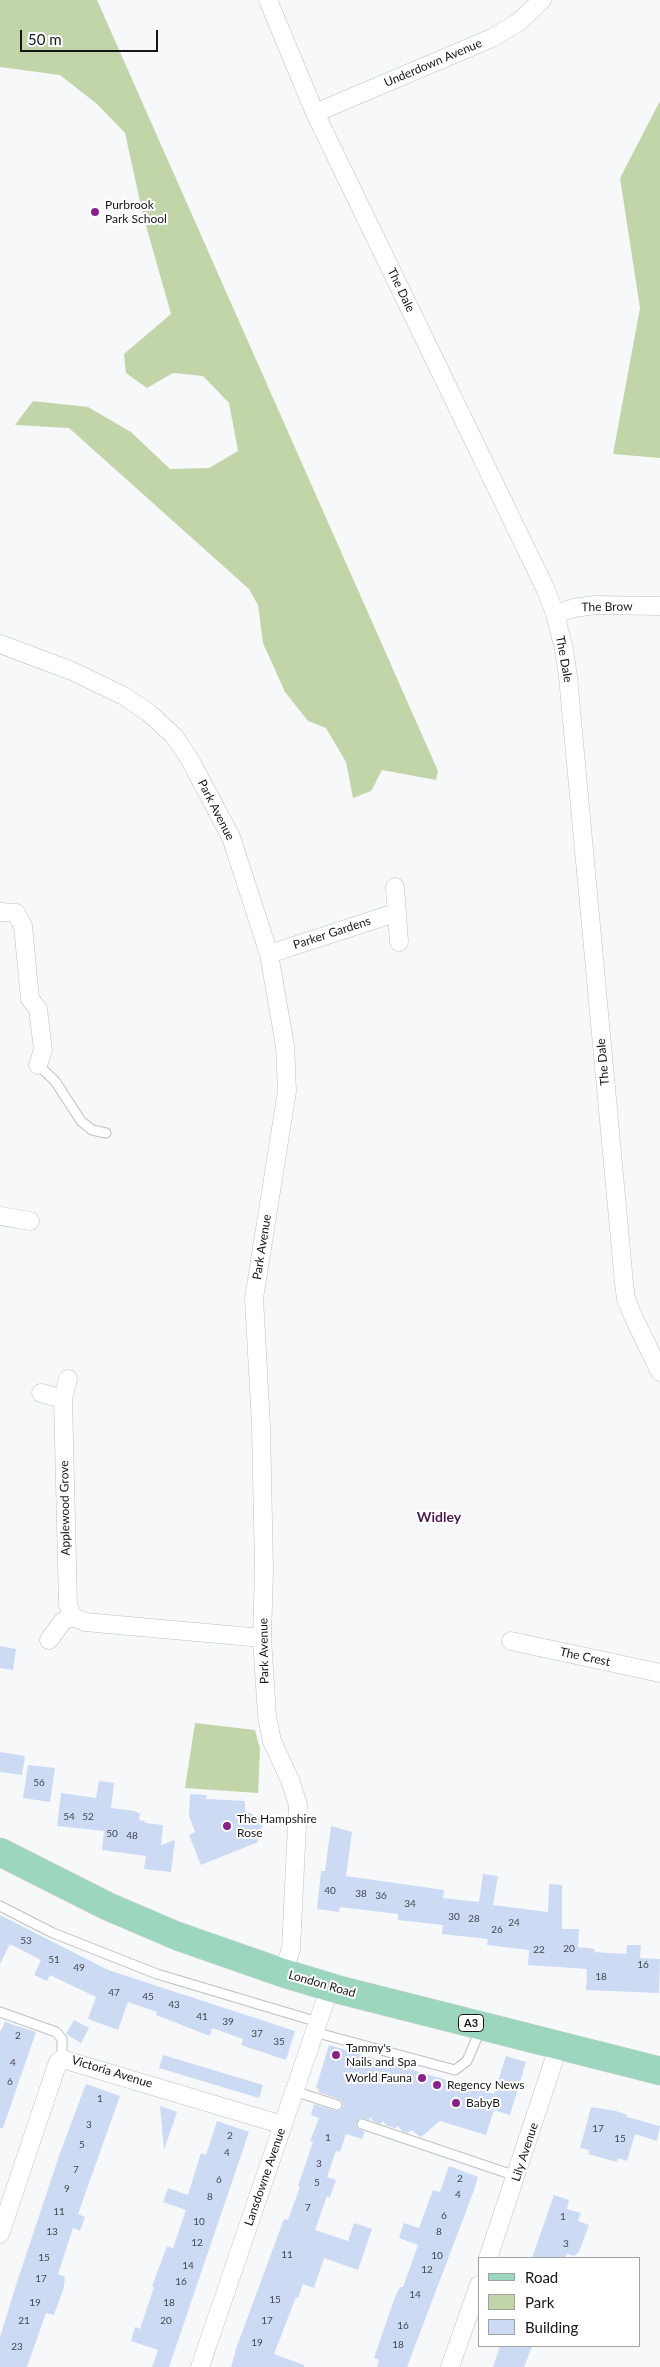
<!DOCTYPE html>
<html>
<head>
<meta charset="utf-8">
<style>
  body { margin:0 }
  #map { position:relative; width:660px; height:2367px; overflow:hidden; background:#f7f8fa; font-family:Lato,sans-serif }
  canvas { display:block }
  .legend { position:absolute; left:478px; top:2257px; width:162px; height:90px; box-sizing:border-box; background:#fff; border:1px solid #a2a2a2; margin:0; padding:6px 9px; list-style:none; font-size:15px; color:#161617 }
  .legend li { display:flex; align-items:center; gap:10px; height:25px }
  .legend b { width:25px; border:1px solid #a2a2a2 }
  .scale { position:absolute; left:20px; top:30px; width:138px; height:22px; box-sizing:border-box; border:2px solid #161617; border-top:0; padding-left:6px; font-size:15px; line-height:18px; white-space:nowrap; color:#161617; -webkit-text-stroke:4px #fff; paint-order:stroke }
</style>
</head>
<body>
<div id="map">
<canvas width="660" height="2367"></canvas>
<ul class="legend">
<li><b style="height:6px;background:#9dd6be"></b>Road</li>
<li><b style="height:14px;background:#c2d5a9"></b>Park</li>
<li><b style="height:14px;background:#cddaf4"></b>Building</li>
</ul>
<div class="scale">50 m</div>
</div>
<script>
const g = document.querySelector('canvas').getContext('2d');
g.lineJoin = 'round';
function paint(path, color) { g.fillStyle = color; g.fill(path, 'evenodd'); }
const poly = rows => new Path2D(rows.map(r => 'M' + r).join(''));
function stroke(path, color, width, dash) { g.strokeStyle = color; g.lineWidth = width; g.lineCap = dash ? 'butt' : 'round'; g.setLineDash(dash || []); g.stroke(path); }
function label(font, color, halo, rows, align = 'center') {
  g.font = font + ' Lato,sans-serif'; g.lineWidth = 4; g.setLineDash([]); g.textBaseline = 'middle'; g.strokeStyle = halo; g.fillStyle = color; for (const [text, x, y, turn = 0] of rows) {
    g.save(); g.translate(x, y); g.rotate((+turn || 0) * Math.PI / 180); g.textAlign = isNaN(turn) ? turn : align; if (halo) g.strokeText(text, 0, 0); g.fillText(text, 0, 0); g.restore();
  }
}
paint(poly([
  [0,0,97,0,438,771,436,780,382,770,371,791,353,798,346,762,326,728,308,721,285,692,263,643,258,605,249,589,69,428,15,425,33,401,88,407,131,432,170,469,209,468,238,451,229,403,203,376,173,373,147,388,126,373,124,354,171,314,143,215,125,133,97,104,60,75,0,67],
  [660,101,660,458,613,454,640,308,620,178],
  [195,1723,255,1730,260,1749,258,1793,185,1788]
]), '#c2d5a9');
paint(poly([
  [0,1646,16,1649,13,1670,0,1668],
  [0,1752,25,1756,22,1775,0,1772],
  [28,1765,55,1768,50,1802,23,1798],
  [99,1781,114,1783,111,1808,135,1811,140,1814,139,1820,145,1821,145,1823,163,1825,161,1845,175,1840,171,1872,144,1869,146,1856,102,1850,104,1831,57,1826,61,1793,96,1798],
  [190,1794,207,1795,206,1799,245,1801,245,1811,265,1820,257,1838,258,1842,201,1865,189,1835,195,1832,189,1816],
  [331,1826,352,1832,346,1876,444,1890,443,1898,479,1902,483,1874,498,1876,493,1905,548,1912,549,1884,562,1885,562,1929,579,1929,578,1947,595,1949,594,1952,626,1954,627,1945,641,1945,640,1958,660,1959,659,1993,586,1990,587,1969,528,1965,529,1950,487,1945,488,1939,442,1934,443,1925,398,1920,398,1914,340,1907,339,1912,317,1909,321,1871,325,1871],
  [0,1915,108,1970,295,2031,286,2060,241,2045,243,2039,212,2028,210,2036,156,2015,157,2012,128,2002,118,2030,88,2019,96,1997,50,1975,47,1981,34,1975,41,1960,10,1944,0,1964],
  [74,2020,89,2028,81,2043,66,2034],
  [5,2022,36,2032,3,2128,0,2128,0,2032],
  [329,2045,494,2094,506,2056,526,2062,510,2115,494,2110,486,2135,440,2121,421,2137,411,2130,408,2133,402,2131,398,2126,395,2128,387,2126,383,2121,380,2124,373,2121,370,2117,369,2120,361,2118,358,2120,357,2128,365,2132,362,2139,346,2134,340,2152,336,2151,327,2177,336,2180,330,2197,327,2196,315,2230,348,2241,354,2223,372,2229,358,2270,324,2258,314,2288,303,2284,298,2298,296,2297,274,2354,304,2365,304,2367,231,2367,237,2346,284,2219,288,2220,300,2187,298,2186,313,2142,310,2141,319,2118,311,2115,314,2104,336,2111,341,2110,343,2106,341,2100,318,2092,319,2089,316,2088],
  [163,2055,263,2085,259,2098,159,2068],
  [86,2084,120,2096,78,2214,85,2217,80,2231,73,2228,58,2274,65,2277,64,2287,54,2315,46,2313,27,2367,0,2367,0,2337,17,2282,60,2153],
  [160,2106,177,2112,164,2150],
  [591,2107,616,2111,627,2115,627,2117,660,2126,657,2141,635,2134,627,2161,618,2158,617,2162,588,2154,589,2150,580,2148],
  [217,2121,249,2132,169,2367,152,2367,158,2350,131,2341,135,2327,140,2329,154,2287,152,2286,167,2246,173,2248,186,2210,163,2202,168,2188,188,2195,201,2153,206,2155],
  [449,2166,478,2177,473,2193,407,2367,377,2367,379,2360,374,2358,395,2297,400,2287,403,2287,418,2245,399,2238,404,2223,419,2228,433,2190,440,2192],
  [554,2195,569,2200,567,2209,581,2213,578,2221,589,2225,579,2252,574,2256,567,2254,565,2258,532,2258],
  [500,2346,532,2346,524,2367,493,2367]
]), '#cddaf4');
const service = poly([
  [38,1065,55,1081,81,1121,92,1130,106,1133],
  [0,1906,53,1933,157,1974,318,2022],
  [0,2012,56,2032,62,2039,62,2059],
  [314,2032,455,2070,467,2061,481,2028],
  [294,2091,337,2105],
  [362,2124,516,2176]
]);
const minor = poly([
  [268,0,315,113,546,590,555,614,564,649,568,677,624,1283,626,1299,633,1316,660,1372],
  [315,113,492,38,520,21,542,0],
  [555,614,574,608,595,605,660,606],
  [0,644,72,671,124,696,149,713,174,736,189,758,231,837,269,954,285,1046,287,1091,254,1298,261,1426,264,1569,262,1638,267,1716,272,1741,290,1780,298,1805,291,1949,283,1973],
  [395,887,399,942],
  [0,912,16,913,23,926,30,999,38,1009,43,1050,38,1065],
  [269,954,395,913],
  [0,1216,30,1221],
  [41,1393,63,1399,68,1605,73,1617,85,1622,262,1638],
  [63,1399,68,1379],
  [49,1640,63,1621,73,1617],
  [511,1641,660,1673],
  [0,2234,58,2062,62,2059,283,2125],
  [488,2258,559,2045],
  [200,2367,330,1987],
  [450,2367,479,2285]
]);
const primary = poly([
  [0,1852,107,1906,177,1936,283,1973,336,1989,660,2071]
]);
stroke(service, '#bfc0c2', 11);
stroke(minor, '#bfc0c2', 19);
stroke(primary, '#d5d5d5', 29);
stroke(service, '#fff', 9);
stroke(minor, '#fff', 18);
stroke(primary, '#9dd6be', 28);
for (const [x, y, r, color] of [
  [95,212,5,"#892288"],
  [227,1826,5,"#892288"],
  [336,2055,5,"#892288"],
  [422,2078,5,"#892288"],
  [437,2085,5,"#892288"],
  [456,2103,5,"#892288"]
]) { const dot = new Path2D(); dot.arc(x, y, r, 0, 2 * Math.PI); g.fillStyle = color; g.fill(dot); stroke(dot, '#fff', 2); }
label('10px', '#44474e', null, [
  ["56",39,1783],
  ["54",69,1817],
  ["52",88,1817],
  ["50",112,1834],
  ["48",132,1836],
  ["40",330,1891],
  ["38",361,1894],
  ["36",381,1896],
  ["34",410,1904],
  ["30",454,1917],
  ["28",474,1919],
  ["24",514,1923],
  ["26",497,1930],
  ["53",26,1941],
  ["20",569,1949],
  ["22",539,1950],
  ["51",54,1960],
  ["16",643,1965],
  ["49",79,1968],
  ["18",601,1977],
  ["47",114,1993],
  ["45",148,1997],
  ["43",174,2005],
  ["41",202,2017],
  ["39",228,2022],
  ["37",257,2034],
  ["2",18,2036],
  ["35",279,2042],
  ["4",13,2063],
  ["6",10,2082],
  ["1",100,2099],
  ["3",89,2125],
  ["17",598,2129],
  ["2",230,2136],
  ["1",328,2138],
  ["15",620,2139],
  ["5",82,2145],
  ["4",227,2153],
  ["3",319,2164],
  ["7",76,2170],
  ["2",460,2179],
  ["6",219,2180],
  ["5",317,2183],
  ["9",67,2189],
  ["4",458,2195],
  ["8",210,2197],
  ["7",308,2208],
  ["11",59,2212],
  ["6",444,2216],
  ["1",563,2217],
  ["10",199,2222],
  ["13",52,2232],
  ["8",439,2232],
  ["12",197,2243],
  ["3",566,2244],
  ["11",287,2255],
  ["10",437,2256],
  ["15",44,2258],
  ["14",188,2266],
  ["12",427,2270],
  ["17",41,2279],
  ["16",181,2282],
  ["14",415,2295],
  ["15",275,2300],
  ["19",35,2303],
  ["18",169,2303],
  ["21",24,2321],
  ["20",166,2321],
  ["17",267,2321],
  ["16",403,2326],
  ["19",257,2343],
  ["18",398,2345],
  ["23",17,2347]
]);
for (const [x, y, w] of [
  [471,2023,25]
]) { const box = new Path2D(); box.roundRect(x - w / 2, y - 8.5, w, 17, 4); g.fillStyle = '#fff'; g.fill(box); stroke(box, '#161617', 1); }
label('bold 11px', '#161617', null, [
  ["A3",471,2023]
]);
label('12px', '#161617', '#fff', [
  ["Underdown Avenue",433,63,-23],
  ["The Dale",401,290,64],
  ["The Brow",607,607,-1],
  ["The Dale",564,659,80],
  ["Park Avenue",216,810,63],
  ["Parker Gardens",332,933,-18],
  ["The Dale",603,1062,-95],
  ["Park Avenue",262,1247,-81],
  ["Applewood Grove",65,1508,-91],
  ["Park Avenue",264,1651,-91],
  ["The Crest",585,1657,12],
  ["London Road",322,1984,16],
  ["Victoria Avenue",112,2072,17],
  ["Lily Avenue",525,2152,-72],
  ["Lansdowne Avenue",265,2177,-71]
]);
label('12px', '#161617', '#fff', [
  ["Purbrook",105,205],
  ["Park School",105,219],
  ["The Hampshire",237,1819],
  ["Rose",237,1833],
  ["Tammy's",346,2048],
  ["Nails and Spa",346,2062],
  ["World Fauna",412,2078,"right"],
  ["Regency News",447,2085],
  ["BabyB",466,2103]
], 'left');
label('bold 14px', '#4c1b4b', '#fff', [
  ["Widley",439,1517]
]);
</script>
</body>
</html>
